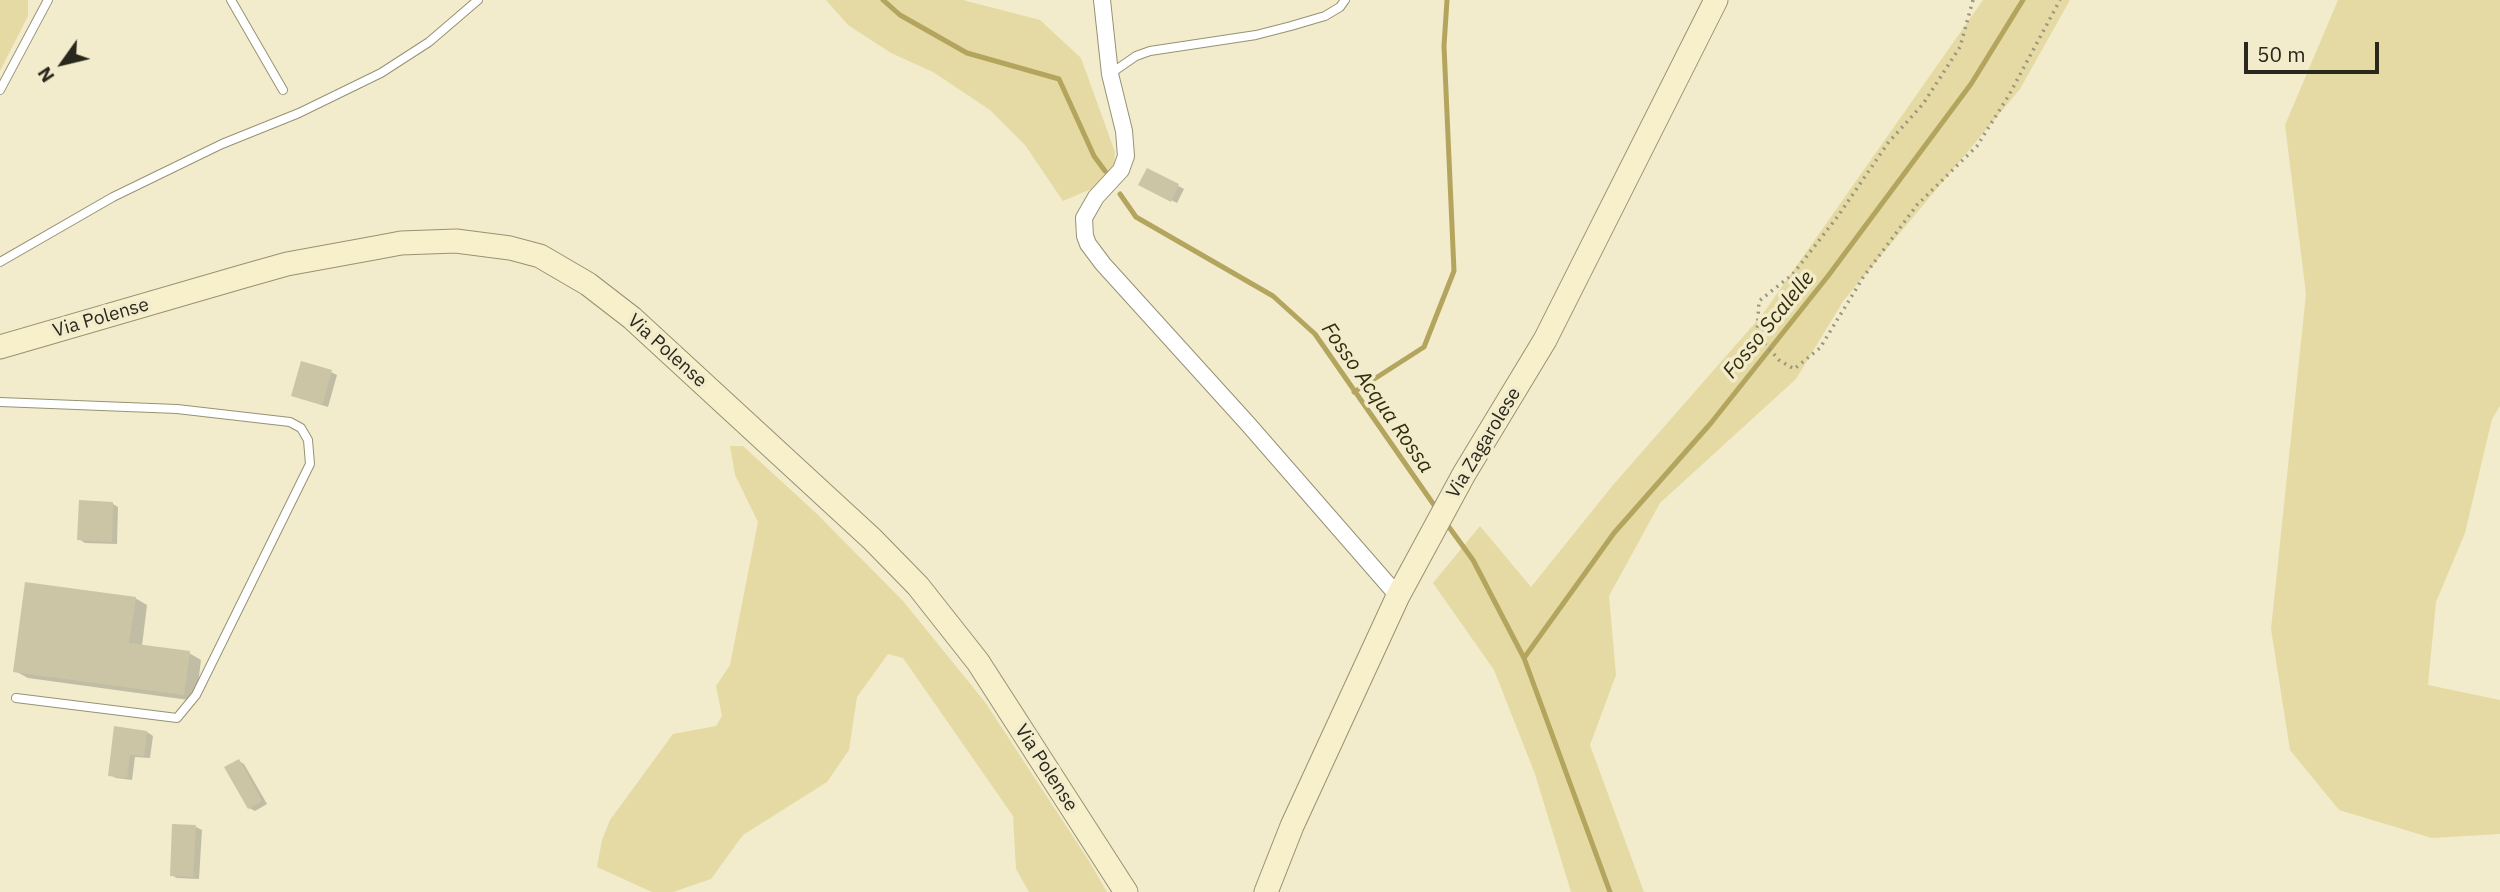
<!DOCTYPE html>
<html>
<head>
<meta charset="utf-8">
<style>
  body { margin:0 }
  #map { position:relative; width:2500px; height:892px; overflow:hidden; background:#f2eccd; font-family:"IBM Plex Sans",sans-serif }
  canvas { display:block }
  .north { position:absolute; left:28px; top:28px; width:70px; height:70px; -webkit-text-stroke:5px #f2eccd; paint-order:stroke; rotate:236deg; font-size:19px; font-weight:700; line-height:28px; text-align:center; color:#2a281c }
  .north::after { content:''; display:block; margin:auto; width:24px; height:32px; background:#2a281c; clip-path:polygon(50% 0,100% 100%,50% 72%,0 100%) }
  .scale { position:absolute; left:2244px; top:42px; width:135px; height:32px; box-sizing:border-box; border:4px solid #2a281c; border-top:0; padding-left:9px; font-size:21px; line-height:24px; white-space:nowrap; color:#2a281c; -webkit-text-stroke:5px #f2eccd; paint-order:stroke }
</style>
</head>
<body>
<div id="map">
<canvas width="2500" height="892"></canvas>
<div class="north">N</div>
<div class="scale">50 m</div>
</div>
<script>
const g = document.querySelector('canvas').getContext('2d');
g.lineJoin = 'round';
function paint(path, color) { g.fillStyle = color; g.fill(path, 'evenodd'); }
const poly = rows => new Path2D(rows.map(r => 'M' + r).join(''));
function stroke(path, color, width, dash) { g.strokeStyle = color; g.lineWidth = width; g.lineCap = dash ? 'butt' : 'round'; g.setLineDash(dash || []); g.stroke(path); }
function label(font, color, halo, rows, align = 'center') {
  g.font = font + ' "IBM Plex Sans",sans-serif'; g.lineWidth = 7; g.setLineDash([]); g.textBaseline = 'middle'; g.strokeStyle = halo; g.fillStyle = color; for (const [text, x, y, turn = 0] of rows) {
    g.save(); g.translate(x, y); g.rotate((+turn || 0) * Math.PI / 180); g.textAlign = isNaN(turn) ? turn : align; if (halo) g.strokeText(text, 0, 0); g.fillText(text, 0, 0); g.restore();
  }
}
paint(poly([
  [0,0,28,0,28,16,0,71],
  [826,0,963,0,1040,20,1081,58,1115,152,1114,170,1096,187,1063,201,1025,145,990,110,933,72,891,53,848,25],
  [1983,0,2070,0,2020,89,1844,300,1796,379,1660,503,1609,596,1616,675,1590,745,1644,892,1571,892,1535,774,1494,670,1433,583,1480,526,1531,587,1613,485,1762,315],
  [2338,0,2500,0,2500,406,2492,419,2465,533,2436,602,2428,685,2500,700,2500,834,2432,838,2339,810,2290,750,2271,629,2306,294,2285,125],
  [730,446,743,446,816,513,903,601,985,702,1089,861,1107,892,1029,892,1016,869,1013,816,903,658,888,654,857,697,849,750,827,782,743,835,711,879,673,892,652,892,597,867,602,840,610,820,673,734,716,726,722,716,716,686,730,665,758,522,735,475]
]), '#e5daa3');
paint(poly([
  [1148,170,1184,189,1177,203,1140,185],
  [331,372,337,375,328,407,299,398],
  [113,504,118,507,117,544,85,543,79,539],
  [135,598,147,605,142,646,189,653,201,660,196,701,28,678,15,671],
  [116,728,147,732,153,736,150,758,135,757,132,780,116,778,110,775],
  [239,761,244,764,267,804,255,811,249,808],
  [196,827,202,830,199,879,177,878,171,875]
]), '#0003');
stroke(poly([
  [883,0,900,15,967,53,1059,79,1094,156,1105,171],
  [1120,194,1136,217,1273,296,1315,334,1434,505],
  [1354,392,1424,347,1454,271,1444,46,1447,0],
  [1446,523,1473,560,1524,658,1610,892],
  [1524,658,1614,533,1711,423,1828,276,1971,84,2023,0]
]), '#b3a55e', 5);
paint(poly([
  [1147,168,1179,184,1171,202,1138,185],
  [301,361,332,370,322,405,291,396],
  [79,500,113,502,112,542,77,540],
  [25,582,136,597,129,643,190,651,184,695,13,672],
  [114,726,147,731,144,756,130,755,127,778,108,776],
  [239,759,262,801,248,809,224,767],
  [172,824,196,825,193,877,170,876]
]), '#cbc5a6');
const lane = poly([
  [231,0,283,90],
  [1110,74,1136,56,1150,51,1256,35,1291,26,1325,16,1340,7,1345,0],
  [0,90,48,0],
  [0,262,113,197,222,144,299,113,381,73,429,42,478,0],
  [0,402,177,409,290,422,301,428,308,440,310,464,196,695,177,718,16,698]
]);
const street = poly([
  [1102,0,1110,74,1124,131,1126,156,1121,170,1096,197,1084,218,1085,236,1088,244,1103,264,1248,424,1398,596]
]);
const secondary = poly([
  [0,347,241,277,287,264,380,247,401,243,456,241,510,248,540,256,588,284,632,318,872,539,918,586,978,662,1126,892],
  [1266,892,1292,826,1398,596,1464,474,1545,340,1716,0]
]);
stroke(lane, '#979274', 10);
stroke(street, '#979274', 18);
stroke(secondary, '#979274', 25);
stroke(poly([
  [1973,0,1960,47,1923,104,1888,143,1838,216,1793,274,1759,301,1757,335,1779,360,1794,369,1820,348,1864,276,1917,205,1977,146,2009,95,2060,0]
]), '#99957f', 3.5, [2, 5]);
stroke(lane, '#fff', 8);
stroke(street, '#fff', 16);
stroke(secondary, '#f8f0cb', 23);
label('19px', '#2a281c', '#f2eccd', [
  ["Via Polense",101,318,-16],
  ["Via Polense",667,351,42],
  ["Via Zagarolese",1484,443,-59],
  ["Via Polense",1046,768,57]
]);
label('italic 21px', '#332d0c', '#f2eccd', [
  ["Fosso Scalelle",1769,325,-51],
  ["Fosso Acqua Rossa",1377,398,55]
]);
</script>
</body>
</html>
